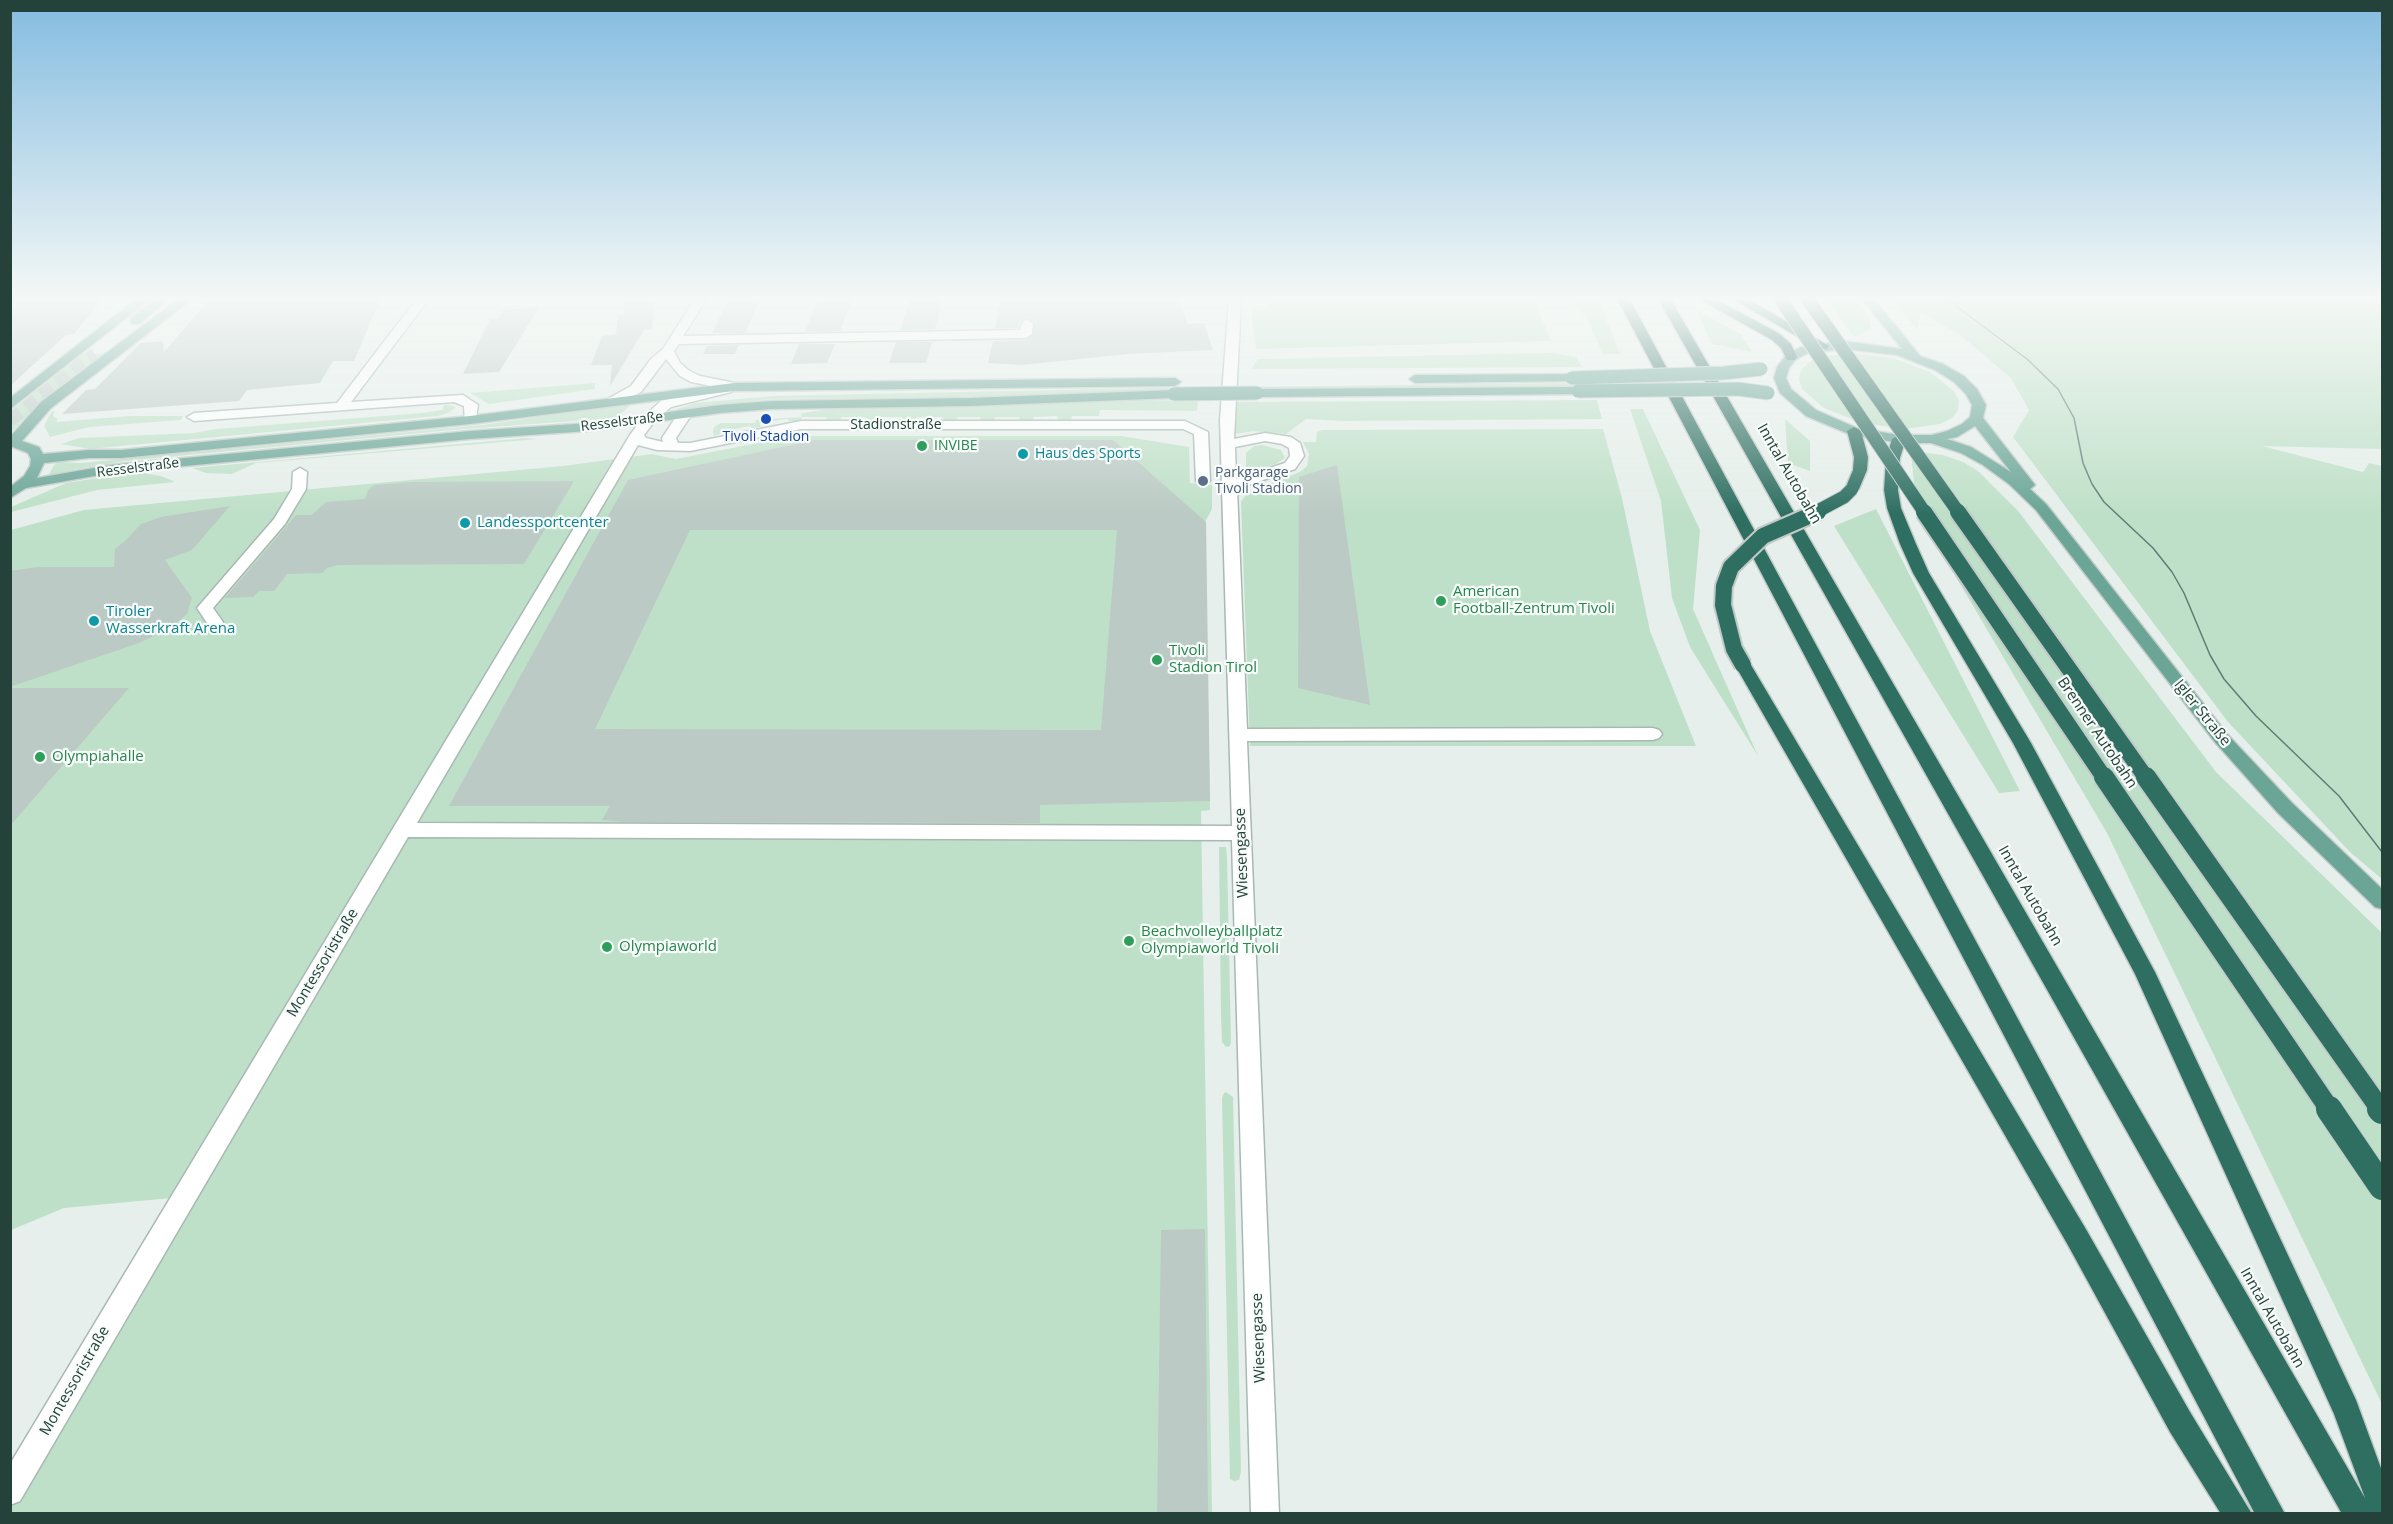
<!DOCTYPE html>
<html>
<head>
<meta charset="utf-8">
<style>
  body { margin:0 }
  #map { position:relative; width:2393px; height:1524px; overflow:hidden; background:#e6efeb; font-family:"Open Sans",sans-serif }
  canvas { display:block }
  .frame { position:absolute; inset:0; border:12px solid #24423a; pointer-events:none }
</style>
</head>
<body>
<div id="map">
<canvas width="2393" height="1524"></canvas>
<div class="frame"></div>
</div>
<script>
const g = document.querySelector('canvas').getContext('2d');
g.lineJoin = 'round';
function paint(path, color) { g.fillStyle = color; g.fill(path, 'evenodd'); }
const poly = rows => new Path2D(rows.map(r => 'M' + r).join(''));
function stroke(path, color, width, dash) { g.strokeStyle = color; g.lineWidth = width; g.lineCap = dash ? 'butt' : 'round'; g.setLineDash(dash || []); g.stroke(path); }
function label(font, color, halo, rows, align = 'center') {
  g.font = font + ' "Open Sans",sans-serif'; g.lineWidth = 4.5; g.setLineDash([]); g.textBaseline = 'middle'; g.strokeStyle = halo; g.fillStyle = color; for (const [text, x, y, turn = 0] of rows) {
    g.save(); g.translate(x, y); g.rotate((+turn || 0) * Math.PI / 180); g.textAlign = isNaN(turn) ? turn : align; if (halo) g.strokeText(text, 0, 0); g.fillText(text, 0, 0); g.restore();
  }
}
paint(poly([
  [1266,300,1534,300,1551,341,1256,349,1251,310,1268,310],
  [1569,300,1599,300,1620,354,1603,354,1588,320],
  [1827,300,1856,300,1869,316,1871,325,1869,330,1854,337],
  [1892,300,2382,300,2382,449,2262,446,2363,472,2369,463,2382,466,2382,879,2350,852,2228,722,2013,437,2029,410,2011,378,1959,334,1921,313,1917,329],
  [1696,310,1741,334,1752,352,1712,344],
  [1550,353,1576,357,1582,367,1251,369,1258,359],
  [1853,353,1893,358,1930,372,1954,391,1959,401,1958,410,1952,418,1940,424,1904,429,1862,423,1824,408,1802,389,1799,379,1801,370,1808,363,1820,357],
  [81,354,108,354,37,406,11,432,11,411],
  [595,383,595,389,489,404,470,393],
  [1575,383,1576,386,1171,390,958,397,771,399,674,410,695,403,773,396,1148,388],
  [1138,400,1198,401,1197,411,1100,410,1099,416,1072,416,1071,420,1058,420,1057,416,1034,417,1033,420,1020,420,1019,417,996,417,994,420,981,420,980,417,958,417,956,420,944,420,942,417,917,417,915,420,903,420,902,417,881,417,878,420,866,420,865,417,842,417,839,420,827,421,826,417,802,417,800,421,789,421,787,419,760,423,760,427,752,428,749,426,734,429,714,436,713,432,714,427,721,423,755,423,756,420,801,417,802,413,831,409,973,407],
  [1597,400,1602,419,1343,421,1306,419,1286,434,1253,431,1235,434,1234,402],
  [445,404,456,407,448,413,438,416,90,449,61,444,79,438,194,433,216,429,422,413,442,410],
  [631,404,617,418,463,429,125,461,77,469,48,476,54,465,58,462,81,463,483,425],
  [1630,409,1643,409,1700,530,1693,609,1758,756,1690,647,1672,598,1661,501],
  [52,411,55,411,53,416,58,419,56,422,130,416,183,416,181,420,89,427,50,437,44,426],
  [1785,419,1810,441,1810,471,1788,463],
  [1603,429,1622,498,1650,631,1696,746,1250,746,1241,502,1245,496,1257,489,1300,472,1307,466,1309,454,1303,442,1316,442,1317,432,1322,430],
  [794,436,1121,436,1189,447,1190,483,1212,485,1212,509,1205,522,1210,810,1201,811,1212,1513,11,1513,11,1491,182,1197,64,1208,11,1230,11,530,84,510,563,466,652,454,676,459],
  [526,438,538,439,256,463,232,474,206,473,192,468],
  [1262,445,1281,450,1285,458,1276,464,1246,473,1246,453,1254,446],
  [1926,453,1943,455,1963,462,1978,471,2019,512,2216,772,2382,933,2382,1404,2107,833,1917,511,1911,454],
  [143,473,161,476,175,482,97,490,11,512,11,507,66,483,123,474],
  [1876,509,2020,791,1999,793,1834,526],
  [1219,847,1226,847,1227,857,1231,1043,1230,1046,1226,1047,1222,1042,1221,1016],
  [1226,1092,1233,1097,1241,1471,1239,1480,1234,1481,1230,1479,1222,1098,1224,1093]
]), '#bfe0c8');
paint(poly([
  [10,300,102,300,74,334,66,335,10,386],
  [209,300,380,300,354,361,333,361,320,383,247,390,239,401,62,414,86,390,95,389,141,343,163,341,164,352],
  [625,300,655,300,652,329,644,330,610,386,612,365,591,365,602,336,616,334,618,315,624,314],
  [728,300,760,300,745,333,712,333],
  [818,300,852,300,840,331,805,332],
  [910,300,942,300,935,329,900,330],
  [1001,300,1179,300,1188,324,1204,323,1213,350,1127,354,1022,365,988,363,993,341,1026,340,1034,334,1034,322,1026,318,1021,320,1018,328,995,328],
  [540,306,499,372,463,374,490,319,497,319,503,310],
  [896,342,932,342,926,363,889,363],
  [799,344,835,344,827,363,791,364],
  [739,345,735,354,703,354,707,346],
  [815,440,1113,440,1206,522,1210,801,1040,805,1040,823,624,822,602,820,610,806,449,806,628,480],
  [690,530,1117,530,1101,730,595,729],
  [1337,465,1370,705,1298,688,1299,477],
  [574,481,524,564,338,565,327,568,322,573,287,574,274,591,259,591,253,597,225,598,296,515,312,515,326,502,365,499,368,490,374,485,412,482],
  [230,506,192,550,165,560,192,598,187,614,170,628,139,643,10,687,10,571,37,567,114,567,115,549,126,540,141,524,161,517],
  [10,688,129,688,10,826],
  [1205,1229,1208,1514,1157,1514,1161,1230]
]), '#bbcac4');
stroke(poly([
  [10,420,95,354]
]), '#bfccc8', 13, [13, 7]);
const minor = poly([
  [416,300,428,300,351,402,463,395,478,405,475,423,465,423,464,406,454,402,194,421,187,417,194,413,337,403,416,300],
  [694,300,706,300,683,336,1020,330,1023,321,1027,320,1033,324,1032,334,1026,338,679,344,674,351,680,363,688,370,700,376,735,383,736,386,731,392,671,407,653,423,644,435,646,438,663,442,662,438,680,411,685,410,692,414,676,438,678,443,690,443,801,421,1185,421,1208,432,1210,481,1203,485,1196,481,1194,434,1183,429,801,429,690,451,657,450,638,445,417,823,1232,826,1220,420,1229,300,1241,300,1234,439,1265,433,1291,437,1300,443,1304,456,1295,469,1237,489,1247,729,1653,728,1659,730,1662,734,1659,738,1653,740,1247,741,1279,1514,1251,1514,1232,840,408,837,20,1501,10,1505,10,1464,630,435,643,417,661,401,717,387,691,382,680,376,666,359,641,392,616,404,606,404,604,401,631,386,651,359,663,349,694,300],
  [1265,441,1282,444,1289,448,1290,456,1285,463,1236,479,1235,447,1265,441],
  [300,468,307,472,306,489,285,524,213,608,223,622,221,626,209,626,197,608,274,519,292,489,293,472,300,468]
]);
const major = poly([
  [135,300,149,300,10,409,10,398,135,300],
  [154,300,168,300,139,324,131,324,131,318,154,300],
  [177,300,191,300,51,408,22,441,39,447,43,454,89,450,121,450,470,416,734,383,1175,378,1181,382,1175,386,734,391,470,424,121,458,89,458,44,463,37,478,111,465,470,431,589,423,720,405,772,401,970,398,1174,390,1180,394,1174,398,970,406,772,409,720,413,589,431,470,439,111,473,26,488,10,498,10,487,24,476,30,466,31,459,28,453,10,446,10,437,41,402,177,300],
  [1863,300,1875,300,1920,356,1943,364,1964,376,1977,389,1986,405,1983,418,2035,485,2030,489,2046,504,2227,734,2292,803,2382,889,2382,909,2375,907,2278,813,2215,742,2036,510,2009,484,1983,465,1961,453,1931,443,1899,443,1849,434,1806,416,1780,393,1774,378,1777,367,1787,354,1801,347,1844,341,1902,349,1863,300],
  [1844,349,1897,355,1935,370,1954,382,1966,394,1972,405,1970,417,1962,424,1947,431,1932,435,1899,435,1857,428,1816,410,1791,389,1786,378,1789,368,1795,360,1808,353,1844,349],
  [1975,426,2011,472,1971,447,1947,439,1957,437,1975,426],
  [1572,374,1576,375,1578,378,1576,381,1415,383,1409,379,1415,375,1572,374],
  [1578,387,1584,391,1583,394,1257,397,1251,393,1257,389,1578,387]
]);
const highway = poly([
  [1618,300,1630,300,2285,1514,2255,1514,1618,300],
  [1659,300,1671,300,2365,1498,2334,1414,2135,974,2013,743,1913,573,1900,544,1887,508,1884,490,1886,458,1892,439,1899,435,1906,439,1900,458,1898,490,1901,508,1916,544,1929,573,2031,743,2155,972,2356,1400,2382,1471,2382,1514,2342,1514,1659,300],
  [1701,300,1717,300,1780,334,1791,344,1797,357,1795,360,1787,360,1781,348,1772,340,1701,300],
  [1734,300,1749,300,1829,346,1827,349,1819,349,1734,300],
  [1854,427,1861,431,1868,457,1867,470,1859,489,1852,493,1845,489,1853,470,1854,457,1847,431,1854,427],
  [1743,660,1749,661,1751,665,2087,1231,2190,1412,2252,1514,2221,1514,2170,1432,2069,1247,1735,665,1737,661,1743,660]
]);
stroke(minor, '#a8b8b2', 3);
stroke(major, '#c2cac8', 3);
stroke(highway, '#c2cac8', 3);
paint(minor, '#fff');
paint(major, '#6aa596');
paint(highway, '#2f6f62');
stroke(poly([
  [1948,300,2027,359,2058,389,2074,418,2083,463,2092,484,2104,502,2153,548,2172,572,2184,593,2210,655,2224,679,2256,716,2339,796,2382,852]
]), '#5f7d75', 1.5);
const majorBridge = poly([
  [1572,378,1724,373,1761,369],
  [1578,391,1738,389,1768,393],
  [1174,394,1257,393]
]);
const highwayBridgeFar3 = poly([
  [1781,300,1925,513],
  [1808,300,1959,513],
  [1814,513,1844,497,1852,489]
]);
const highwayBridgeFar2 = poly([
  [1924,512,2105,779],
  [1958,512,2147,779],
  [1743,665,1734,649,1723,605,1724,586,1731,567,1763,536,1818,512]
]);
const highwayBridgeFar1 = poly([
  [2104,777,2330,1110],
  [2146,777,2381,1110]
]);
const highwayBridge = poly([
  [2329,1109,2382,1187],
  [2380,1109,2382,1111]
]);
stroke(majorBridge, '#c2cac8', 15, []);
stroke(highwayBridgeFar3, '#c2cac8', 15, []);
stroke(highwayBridgeFar2, '#c2cac8', 20, []);
stroke(highwayBridgeFar1, '#c2cac8', 23, []);
stroke(highwayBridge, '#c2cac8', 28, []);
stroke(majorBridge, '#6aa596', 13);
stroke(highwayBridgeFar3, '#2f6f62', 13);
stroke(highwayBridgeFar2, '#2f6f62', 16);
stroke(highwayBridgeFar1, '#2f6f62', 20);
stroke(highwayBridge, '#2f6f62', 26);
const sky = g.createLinearGradient(0, 0, 0, 514);
sky.addColorStop(0, '#84bce0');
sky.addColorStop(0.58, '#f4f8f6');
sky.addColorStop(1, '#f4f8f600');
g.fillStyle = sky;
g.fillRect(0, 0, 2393, 514);
for (const [x, y, r, color] of [
  [766,419,6,"#1a4fb4"],
  [922,446,6,"#2e9e5b"],
  [1023,454,6,"#0f9aa8"],
  [1203,481,6,"#5c6f8a"],
  [465,523,6,"#0f9aa8"],
  [1441,601,6,"#2e9e5b"],
  [94,621,6,"#0f9aa8"],
  [1157,660,6,"#2e9e5b"],
  [40,757,6,"#2e9e5b"],
  [1129,941,6,"#2e9e5b"],
  [607,947,6,"#2e9e5b"]
]) { const dot = new Path2D(); dot.arc(x, y, r, 0, 2 * Math.PI); g.fillStyle = color; g.fill(dot); stroke(dot, '#f7fbf9', 2); }
label('14px', '#24423a', '#f7fbf9', [
  ["Resselstraße",622,422,-7],
  ["Stadionstraße",896,425],
  ["Resselstraße",138,468,-7]
]);
label('14px', '#164399', '#f7fbf9', [
  ["Tivoli Stadion",766,437]
]);
label('14px', '#27864d', '#f7fbf9', [
  ["INVIBE",934,446]
], 'left');
label('14px', '#0d838f', '#f7fbf9', [
  ["Haus des Sports",1035,454]
], 'left');
label('14px', '#4e5e75', '#f7fbf9', [
  ["Parkgarage",1215,473],
  ["Tivoli Stadion",1215,489]
], 'left');
label('15px', '#24423a', '#f7fbf9', [
  ["Inntal Autobahn",1789,474,60],
  ["Igler Straße",2202,713,51],
  ["Brenner Autobahn",2097,733,56],
  ["Wiesengasse",1242,853,-92],
  ["Inntal Autobahn",2030,896,60],
  ["Montessoristraße",323,963,-59],
  ["Inntal Autobahn",2272,1318,60],
  ["Wiesengasse",1259,1338,-92],
  ["Montessoristraße",75,1381,-60]
]);
label('15px', '#0d838f', '#f7fbf9', [
  ["Landessportcenter",477,523],
  ["Tiroler",106,612],
  ["Wasserkraft Arena",106,629]
], 'left');
label('15px', '#27864d', '#f7fbf9', [
  ["American",1453,592],
  ["Football-Zentrum Tivoli",1453,609],
  ["Tivoli",1169,651],
  ["Stadion Tirol",1169,668],
  ["Olympiahalle",52,757],
  ["Beachvolleyballplatz",1141,932],
  ["Olympiaworld Tivoli",1141,949],
  ["Olympiaworld",619,947]
], 'left');
</script>
</body>
</html>
